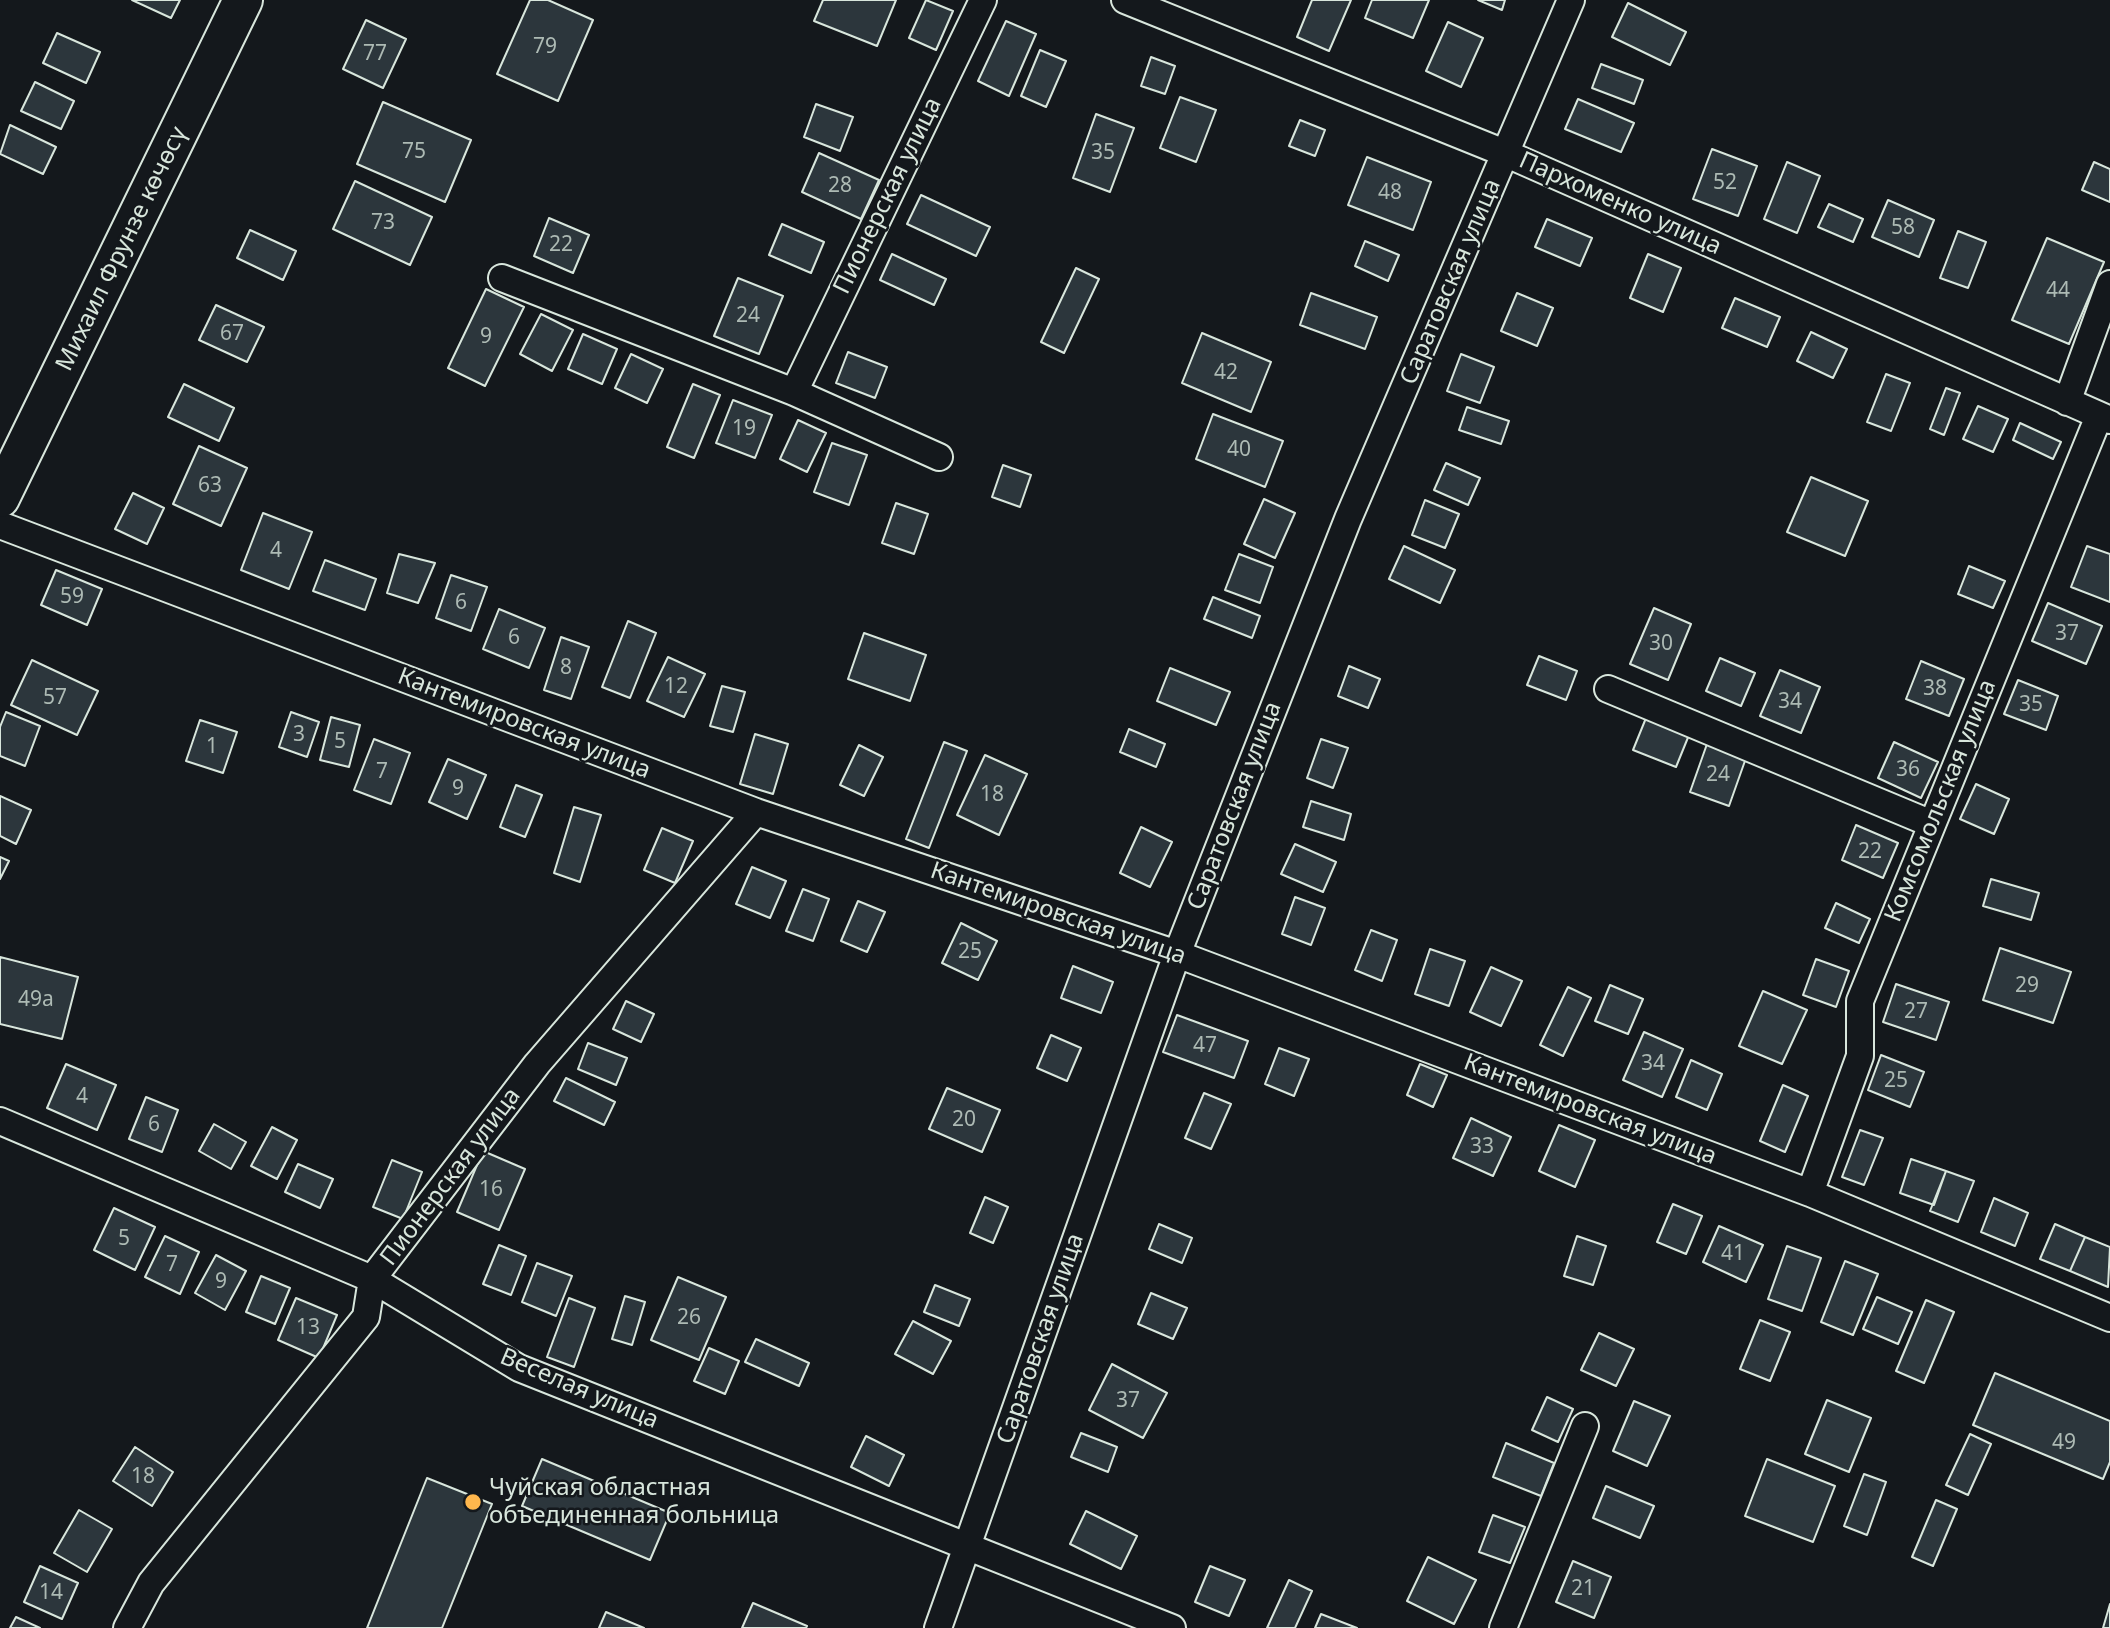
<!DOCTYPE html>
<html>
<head>
<meta charset="utf-8">
<style>
  body { margin:0 }
  canvas { display:block; background:#14181c }
</style>
</head>
<body>
<canvas width="2110" height="1628"></canvas>
<script>
const g = document.querySelector('canvas').getContext('2d');
g.lineJoin = 'round';
function paint(path, color) { g.fillStyle = color; g.fill(path, 'evenodd'); }
const poly = rows => new Path2D(rows.map(r => 'M' + r).join(''));
function stroke(path, color, width, dash) { g.strokeStyle = color; g.lineWidth = width; g.lineCap = dash ? 'butt' : 'round'; g.setLineDash(dash || []); g.stroke(path); }
function label(font, color, halo, rows, align = 'center') {
  g.font = font + ' "Noto Sans",sans-serif'; g.lineWidth = 5; g.setLineDash([]); g.textBaseline = 'middle'; g.strokeStyle = halo; g.fillStyle = color; for (const [text, x, y, turn = 0] of rows) {
    g.save(); g.translate(x, y); g.rotate((+turn || 0) * Math.PI / 180); g.textAlign = isNaN(turn) ? turn : align; if (halo) g.strokeText(text, 0, 0); g.fillText(text, 0, 0); g.restore();
  }
}
const building = poly([
  [132,0,180,0,171,18,132,0],
  [530,0,548,0,593,20,558,101,497,74,530,0],
  [823,0,896,0,877,46,814,21,823,0],
  [926,0,953,11,936,50,909,38,926,0],
  [1312,0,1351,0,1329,51,1297,37,1312,0],
  [1372,0,1429,0,1413,38,1365,18,1372,0],
  [1478,0,1505,0,1502,10,1478,0],
  [1628,3,1686,32,1670,65,1612,37,1628,3],
  [366,20,406,39,383,88,343,69,366,20],
  [1006,21,1036,34,1009,96,978,81,1006,21],
  [1448,22,1483,38,1461,87,1426,71,1448,22],
  [57,33,100,52,86,83,43,63,57,33],
  [1040,50,1066,61,1046,107,1021,96,1040,50],
  [1151,57,1175,66,1165,94,1141,86,1151,57],
  [1601,64,1643,80,1634,104,1592,88,1601,64],
  [35,82,74,101,61,129,21,111,35,82],
  [1180,97,1216,110,1196,162,1160,148,1180,97],
  [1578,99,1634,123,1621,152,1565,129,1578,99],
  [383,102,471,140,445,202,357,164,383,102],
  [816,104,853,117,840,151,804,137,816,104],
  [1096,114,1134,128,1110,192,1073,178,1096,114],
  [1300,120,1325,130,1315,156,1289,146,1300,120],
  [10,125,56,147,43,174,0,154,10,125],
  [1712,149,1757,166,1738,216,1693,199,1712,149],
  [819,153,879,180,861,219,802,192,819,153],
  [1367,157,1431,182,1413,230,1348,205,1367,157],
  [1787,162,1820,176,1797,233,1764,219,1787,162],
  [2094,162,2110,169,2110,202,2082,190,2094,162],
  [355,181,432,217,410,265,333,229,355,181],
  [921,195,990,227,976,256,907,224,921,195],
  [1888,200,1934,220,1919,257,1872,237,1888,200],
  [1829,204,1863,219,1853,242,1818,227,1829,204],
  [549,218,589,235,573,273,534,256,549,218],
  [1547,219,1592,238,1580,266,1535,247,1547,219],
  [782,224,824,242,811,273,769,255,782,224],
  [250,230,296,251,283,280,237,258,250,230],
  [1958,231,1986,242,1968,288,1940,278,1958,231],
  [2047,238,2104,262,2069,344,2012,320,2047,238],
  [1365,241,1399,255,1388,281,1355,266,1365,241],
  [892,254,946,279,934,305,880,280,892,254],
  [1648,254,1681,268,1663,312,1630,298,1648,254],
  [1076,268,1099,279,1064,353,1041,342,1076,268],
  [738,278,783,296,759,354,714,336,738,278],
  [486,289,524,307,485,386,448,368,486,289],
  [1311,293,1377,317,1365,349,1300,325,1311,293],
  [1517,293,1553,308,1537,346,1501,331,1517,293],
  [1735,298,1780,317,1767,347,1722,328,1735,298],
  [216,305,264,327,247,362,199,340,216,305],
  [541,314,573,330,552,371,520,354,541,314],
  [1811,332,1847,349,1833,378,1797,361,1811,332],
  [1202,333,1271,362,1251,412,1182,383,1202,333],
  [583,334,617,349,602,384,568,369,583,334],
  [848,352,887,367,875,398,836,383,848,352],
  [631,354,663,369,647,403,615,388,631,354],
  [1461,354,1494,367,1480,403,1447,391,1461,354],
  [1886,374,1910,383,1891,431,1867,422,1886,374],
  [184,384,234,408,219,441,168,417,184,384],
  [693,384,720,395,694,458,667,447,693,384],
  [1946,388,1960,393,1944,435,1930,429,1946,388],
  [733,400,772,415,755,458,716,443,733,400],
  [1978,406,2008,419,1993,452,1963,439,1978,406],
  [1467,407,1509,421,1501,444,1459,430,1467,407],
  [1213,414,1283,441,1265,487,1196,459,1213,414],
  [798,420,826,433,807,472,780,459,798,420],
  [2020,423,2061,442,2053,459,2013,440,2020,423],
  [832,443,867,455,849,505,814,492,832,443],
  [199,446,247,468,221,526,173,504,199,446],
  [1446,463,1480,478,1468,505,1434,490,1446,463],
  [1003,465,1031,475,1020,507,992,497,1003,465],
  [1811,477,1868,501,1845,556,1787,532,1811,477],
  [133,493,164,508,147,544,115,529,133,493],
  [1264,499,1295,513,1275,558,1244,544,1264,499],
  [1425,500,1459,514,1445,548,1412,535,1425,500],
  [896,503,928,514,914,554,882,543,896,503],
  [263,513,312,532,289,589,241,570,263,513],
  [1404,546,1455,570,1440,603,1389,579,1404,546],
  [2087,546,2110,554,2110,602,2071,587,2087,546],
  [399,554,435,563,418,603,387,593,399,554],
  [1239,554,1273,567,1260,603,1225,590,1239,554],
  [325,560,376,579,365,610,313,591,325,560],
  [1969,566,2005,581,1993,608,1958,594,1969,566],
  [56,570,102,589,87,625,41,605,56,570],
  [451,575,487,587,471,631,436,618,451,575],
  [1213,597,1260,616,1252,638,1204,619,1213,597],
  [2048,603,2102,626,2086,664,2032,641,2048,603],
  [1654,608,1691,624,1668,680,1630,664,1654,608],
  [499,609,545,628,529,668,483,649,499,609],
  [628,621,656,633,630,698,602,687,628,621],
  [864,633,926,655,910,701,848,679,864,633],
  [561,637,589,647,571,699,544,690,561,637],
  [1539,656,1577,671,1566,700,1527,685,1539,656],
  [668,657,705,674,684,717,647,701,668,657],
  [1720,658,1755,673,1741,706,1706,691,1720,658],
  [32,660,98,691,77,735,11,705,32,660],
  [1921,661,1964,679,1949,716,1906,699,1921,661],
  [1349,666,1380,679,1368,708,1338,696,1349,666],
  [1170,668,1230,692,1216,725,1157,701,1170,668],
  [1780,670,1820,687,1801,733,1760,716,1780,670],
  [2018,680,2058,696,2046,730,2004,714,2018,680],
  [722,686,745,692,733,732,710,726,722,686],
  [6,712,40,726,25,766,0,756,0,727,6,712],
  [291,712,319,722,307,757,279,747,291,712],
  [331,717,360,725,349,767,320,760,331,717],
  [1646,718,1689,735,1676,767,1633,750,1646,718],
  [200,720,237,732,223,773,186,761,200,720],
  [1129,729,1165,744,1156,767,1120,752,1129,729],
  [755,734,788,744,773,794,740,784,755,734],
  [374,739,410,753,391,804,354,790,374,739],
  [1321,739,1348,748,1333,788,1307,778,1321,739],
  [944,742,967,751,929,848,906,839,944,742],
  [1894,742,1938,762,1921,798,1878,778,1894,742],
  [1707,744,1746,758,1729,806,1690,792,1707,744],
  [859,745,883,757,864,796,840,785,859,745],
  [985,755,1027,774,999,835,957,815,985,755],
  [448,759,486,775,467,819,429,802,448,759],
  [1976,784,2009,799,1994,834,1960,819,1976,784],
  [516,785,542,795,525,837,500,827,516,785],
  [0,796,31,810,16,844,0,836,0,796],
  [1311,801,1351,814,1344,840,1303,827,1311,801],
  [574,807,601,815,580,882,554,873,574,807],
  [1856,825,1898,843,1883,878,1842,860,1856,825],
  [1141,827,1172,842,1150,887,1120,873,1141,827],
  [662,828,693,841,675,883,644,870,662,828],
  [1295,844,1336,862,1323,892,1281,874,1295,844],
  [0,857,9,861,0,879,0,857],
  [752,867,786,881,770,918,736,904,752,867],
  [1991,879,2039,893,2031,920,1983,906,1991,879],
  [803,889,829,899,813,941,786,931,803,889],
  [1295,897,1325,908,1311,945,1282,934,1295,897],
  [858,901,885,912,867,952,841,941,858,901],
  [1836,903,1870,919,1859,943,1825,928,1836,903],
  [961,923,997,941,978,980,942,963,961,923],
  [1371,930,1397,940,1382,981,1355,970,1371,930],
  [2000,948,2071,972,2053,1023,1983,1000,2000,948],
  [1430,949,1465,961,1449,1006,1415,994,1430,949],
  [0,957,78,977,62,1039,0,1024,0,957],
  [1816,959,1849,971,1836,1007,1803,995,1816,959],
  [1073,966,1113,982,1101,1013,1061,998,1073,966],
  [1491,967,1522,981,1501,1026,1470,1012,1491,967],
  [1896,984,1949,1002,1936,1040,1883,1022,1896,984],
  [1610,985,1643,999,1628,1034,1595,1021,1610,985],
  [1568,987,1591,998,1563,1056,1540,1045,1568,987],
  [1763,991,1807,1010,1782,1064,1739,1046,1763,991],
  [626,1001,654,1014,641,1042,613,1029,626,1001],
  [1177,1015,1248,1041,1234,1078,1163,1052,1177,1015],
  [1644,1032,1683,1049,1662,1097,1623,1080,1644,1032],
  [1051,1035,1081,1048,1067,1081,1037,1068,1051,1035],
  [588,1043,627,1058,616,1085,578,1069,588,1043],
  [1279,1048,1309,1059,1294,1096,1265,1084,1279,1048],
  [1881,1055,1924,1072,1910,1107,1868,1090,1881,1055],
  [1691,1060,1722,1074,1707,1110,1676,1097,1691,1060],
  [66,1064,116,1085,97,1130,47,1108,66,1064],
  [1420,1064,1447,1075,1433,1107,1407,1095,1420,1064],
  [566,1078,615,1102,604,1125,554,1101,566,1078],
  [1783,1085,1808,1096,1785,1152,1760,1141,1783,1085],
  [947,1088,1000,1110,982,1152,929,1129,947,1088],
  [1204,1093,1231,1104,1211,1149,1185,1138,1204,1093],
  [146,1097,178,1110,162,1152,129,1139,146,1097],
  [1471,1118,1511,1137,1493,1176,1453,1158,1471,1118],
  [214,1124,246,1142,231,1169,199,1151,214,1124],
  [1559,1125,1595,1140,1575,1187,1539,1171,1559,1125],
  [272,1127,297,1140,277,1179,251,1166,272,1127],
  [1860,1130,1883,1138,1864,1185,1842,1177,1860,1130],
  [483,1151,525,1169,499,1230,457,1212,483,1151],
  [1911,1159,1946,1171,1934,1205,1900,1193,1911,1159],
  [392,1160,422,1172,403,1219,373,1207,392,1160],
  [298,1164,333,1179,320,1208,285,1192,298,1164],
  [1946,1171,1974,1181,1958,1222,1930,1211,1946,1171],
  [985,1197,1008,1207,993,1243,970,1233,985,1197],
  [1994,1198,2028,1213,2015,1246,1981,1232,1994,1198],
  [1673,1204,1702,1216,1686,1254,1657,1242,1673,1204],
  [114,1208,155,1227,135,1270,94,1250,114,1208],
  [1159,1224,1192,1238,1182,1263,1149,1249,1159,1224],
  [2055,1224,2085,1237,2070,1271,2040,1259,2055,1224],
  [1719,1226,1763,1245,1746,1282,1703,1262,1719,1226],
  [165,1236,199,1252,180,1294,145,1277,165,1236],
  [1577,1236,1606,1246,1593,1285,1564,1276,1577,1236],
  [2085,1237,2110,1247,2108,1287,2070,1271,2085,1237],
  [499,1245,526,1256,511,1295,483,1284,499,1245],
  [1787,1246,1821,1258,1802,1311,1768,1299,1787,1246],
  [216,1255,246,1271,225,1310,195,1293,216,1255],
  [1845,1261,1878,1274,1853,1335,1821,1322,1845,1261],
  [537,1263,572,1276,556,1316,522,1302,537,1263],
  [261,1276,290,1288,275,1324,246,1312,261,1276],
  [678,1277,726,1297,699,1360,651,1340,678,1277],
  [935,1285,970,1299,959,1326,924,1312,935,1285],
  [1151,1293,1187,1308,1173,1339,1138,1324,1151,1293],
  [625,1296,645,1302,632,1345,612,1339,625,1296],
  [1877,1297,1912,1312,1898,1344,1863,1329,1877,1297],
  [296,1298,337,1315,319,1358,278,1340,296,1298],
  [569,1298,595,1308,574,1367,547,1357,569,1298],
  [1926,1300,1954,1312,1924,1383,1896,1371,1926,1300],
  [1760,1320,1790,1332,1770,1381,1740,1369,1760,1320],
  [913,1321,951,1341,933,1374,895,1354,913,1321],
  [1599,1333,1634,1349,1616,1386,1581,1370,1599,1333],
  [756,1339,809,1363,799,1386,745,1362,756,1339],
  [709,1348,739,1361,725,1394,694,1381,709,1348],
  [1112,1364,1167,1393,1143,1438,1089,1410,1112,1364],
  [1995,1373,2110,1421,2110,1462,2103,1479,1973,1425,1995,1373],
  [1547,1397,1573,1409,1558,1442,1532,1430,1547,1397],
  [1827,1400,1871,1418,1849,1472,1805,1454,1827,1400],
  [1634,1401,1670,1416,1647,1466,1613,1451,1634,1401],
  [1081,1433,1117,1447,1108,1472,1071,1457,1081,1433],
  [1970,1434,1991,1444,1968,1495,1946,1485,1970,1434],
  [866,1436,904,1455,889,1486,851,1467,866,1436],
  [1506,1443,1554,1463,1541,1496,1493,1477,1506,1443],
  [135,1447,173,1472,152,1506,113,1481,135,1447],
  [542,1459,670,1513,650,1560,522,1506,542,1459],
  [1767,1459,1835,1486,1813,1542,1745,1516,1767,1459],
  [1864,1474,1886,1482,1867,1535,1844,1526,1864,1474],
  [427,1478,492,1504,442,1628,367,1628,427,1478],
  [1606,1486,1654,1506,1640,1538,1593,1518,1606,1486],
  [1936,1500,1957,1509,1933,1566,1912,1557,1936,1500],
  [79,1510,112,1529,87,1572,54,1553,79,1510],
  [1086,1511,1137,1536,1121,1569,1070,1544,1086,1511],
  [1493,1515,1525,1527,1510,1563,1479,1552,1493,1515],
  [1428,1557,1476,1580,1454,1624,1407,1601,1428,1557],
  [1573,1561,1611,1577,1594,1618,1556,1602,1573,1561],
  [40,1566,78,1583,62,1619,24,1602,40,1566],
  [1210,1566,1245,1580,1229,1616,1195,1602,1210,1566],
  [1289,1580,1312,1591,1295,1628,1267,1628,1289,1580],
  [753,1603,807,1626,806,1628,742,1628,753,1603],
  [2110,1604,2110,1628,2103,1628,2110,1604],
  [606,1612,644,1628,599,1628,606,1612],
  [1321,1614,1357,1628,1315,1628,1321,1614],
  [16,1617,40,1628,10,1628,16,1617]
]);
paint(building, '#2c363c');
stroke(building, '#d8e6dc', 2);
const minor = poly([
  [1125,0,1507,154,2110,420],
  [502,278,794,392,939,457],
  [794,392,983,0],
  [2067,402,2110,284],
  [0,525,756,812,1177,954,1810,1193,2110,1318],
  [1608,689,1932,824],
  [0,1121,372,1279,519,1368,1172,1628],
  [1810,1193,1860,1056,1860,1001,2099,416],
  [127,1628,151,1583,366,1317,372,1279,537,1064,756,812],
  [938,1628,1177,954,1348,519,1571,0],
  [1503,1628,1585,1426]
]);
const secondary = poly([
  [0,498,243,0]
]);
stroke(minor, '#d8e6dc', 30);
stroke(secondary, '#d8e6dc', 42);
stroke(minor, '#14181c', 26);
stroke(secondary, '#14181c', 38);
for (const [x, y, r, color] of [
  [473,1502,9,"#ffb74d"]
]) { const dot = new Path2D(); dot.arc(x, y, r, 0, 2 * Math.PI); g.fillStyle = color; g.fill(dot); stroke(dot, '#14181c', 2.5); }
label('21px', '#adbab4', null, [
  ["79",545,47],
  ["77",375,54],
  ["75",414,152],
  ["35",1103,153],
  ["52",1725,183],
  ["28",840,186],
  ["48",1390,193],
  ["73",383,223],
  ["58",1903,228],
  ["22",561,245],
  ["44",2058,291],
  ["24",748,316],
  ["67",232,334],
  ["9",486,337],
  ["42",1226,373],
  ["19",744,429],
  ["40",1239,450],
  ["63",210,486],
  ["4",276,551],
  ["59",72,597],
  ["6",461,603],
  ["37",2067,634],
  ["6",514,638],
  ["30",1661,644],
  ["8",566,668],
  ["12",676,687],
  ["38",1935,689],
  ["57",55,698],
  ["34",1790,702],
  ["35",2031,705],
  ["3",299,735],
  ["5",340,742],
  ["1",212,747],
  ["36",1908,770],
  ["7",382,772],
  ["24",1718,775],
  ["9",458,789],
  ["18",992,795],
  ["22",1870,852],
  ["25",970,952],
  ["29",2027,986],
  ["49a",36,1000],
  ["27",1916,1012],
  ["47",1205,1046],
  ["34",1653,1064],
  ["25",1896,1081],
  ["4",82,1097],
  ["20",964,1120],
  ["6",154,1125],
  ["33",1482,1147],
  ["16",491,1190],
  ["5",124,1239],
  ["41",1733,1254],
  ["7",172,1265],
  ["9",221,1282],
  ["26",689,1318],
  ["13",308,1328],
  ["37",1128,1401],
  ["49",2064,1443],
  ["18",143,1477],
  ["21",1583,1589],
  ["14",51,1593]
]);
label('24px', '#d8e6dc', '#14181c', [
  ["Пионерская улица",888,196,-64],
  ["Пархоменко улица",1620,204,24],
  ["Михаил Фрунзе көчөсү",122,249,-64],
  ["Саратовская улица",1451,282,-67],
  ["Кантемировская улица",524,724,21],
  ["Комсомольская улица",1941,801,-68],
  ["Саратовская улица",1235,806,-69],
  ["Кантемировская улица",1058,914,19],
  ["Кантемировская улица",1590,1110,21],
  ["Пионерская улица",451,1177,-53],
  ["Саратовская улица",1041,1339,-71],
  ["Веселая улица",579,1389,23]
]);
label('24px', '#d8e6dc', '#14181c', [
  ["Чуйская областная",489,1488],
  ["объединенная больница",489,1516]
], 'left');
</script>
</body>
</html>
